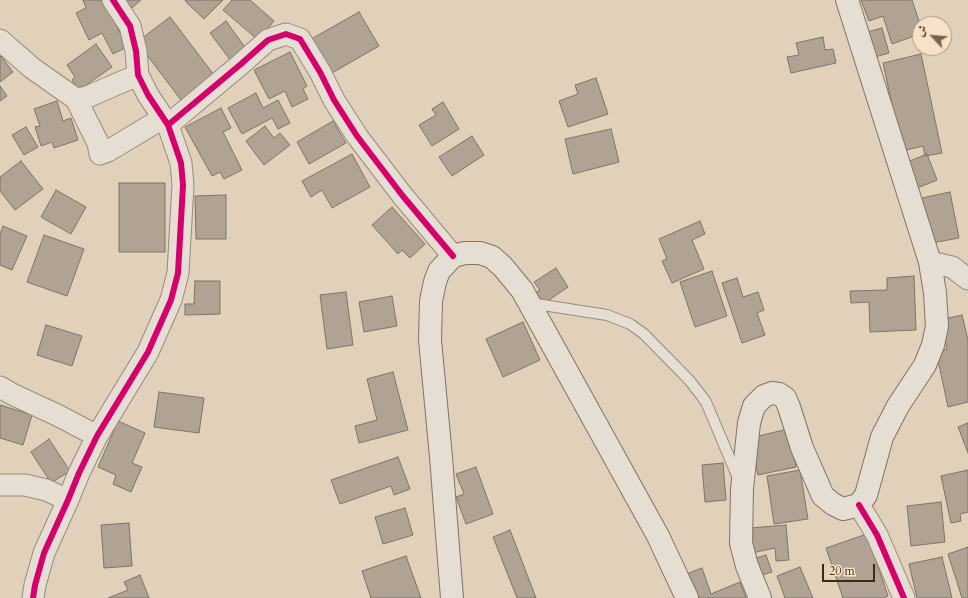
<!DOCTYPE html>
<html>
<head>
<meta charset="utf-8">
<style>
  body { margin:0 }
  #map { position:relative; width:968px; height:598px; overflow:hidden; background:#e1d0ba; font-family:Cardo,Amiri,serif }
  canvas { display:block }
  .north { position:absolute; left:912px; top:16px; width:40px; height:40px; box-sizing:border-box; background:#f6e2c8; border:1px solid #ab9880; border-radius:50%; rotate:296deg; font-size:11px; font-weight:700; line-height:16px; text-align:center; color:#3b2815 }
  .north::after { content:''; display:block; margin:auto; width:14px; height:18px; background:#75634f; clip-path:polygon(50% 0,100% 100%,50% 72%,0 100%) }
  .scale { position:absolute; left:822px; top:564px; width:53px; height:18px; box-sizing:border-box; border:2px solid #3b2815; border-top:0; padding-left:5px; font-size:12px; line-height:14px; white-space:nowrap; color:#3b2815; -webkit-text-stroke:3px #f6e2c8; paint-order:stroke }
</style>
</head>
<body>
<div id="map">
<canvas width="968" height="598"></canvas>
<div class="north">ش</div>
<div class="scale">20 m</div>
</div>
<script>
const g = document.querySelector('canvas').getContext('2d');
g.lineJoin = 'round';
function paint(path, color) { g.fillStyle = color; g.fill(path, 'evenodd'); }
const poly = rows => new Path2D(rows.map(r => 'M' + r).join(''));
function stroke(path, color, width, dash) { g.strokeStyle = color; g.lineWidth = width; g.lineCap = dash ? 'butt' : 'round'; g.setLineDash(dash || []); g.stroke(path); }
const building = poly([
  [83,0,104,0,127,47,113,54,102,33,89,40,76,13,86,8,83,0],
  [125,0,141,0,132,8,125,0],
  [186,0,223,0,204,19,185,1,186,0],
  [232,0,250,0,274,21,258,40,223,10,232,0],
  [861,0,912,0,920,24,920,34,892,44,883,16,869,21,861,0],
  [359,12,379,46,325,77,306,42,359,12],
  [170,17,214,75,181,100,137,42,170,17],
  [226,21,247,50,231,61,210,33,226,21],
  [882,28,889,53,868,59,860,34,882,28],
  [823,37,825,50,833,49,836,63,791,73,787,57,799,55,796,43,823,37],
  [96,44,112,67,79,90,72,80,75,77,67,65,96,44],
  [290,52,307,86,303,89,308,99,292,107,285,91,269,99,254,70,290,52],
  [921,54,942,153,925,156,923,146,902,151,883,63,921,54],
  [1,56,13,72,0,82,0,57,1,56],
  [596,78,608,114,568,127,559,101,578,94,575,85,596,78],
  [0,86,7,96,0,101,0,86],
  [256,93,263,108,278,100,290,123,278,129,272,118,242,134,228,108,256,93],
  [57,101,63,121,71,118,78,140,54,148,52,142,41,146,35,127,40,126,34,109,57,101],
  [443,102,459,129,432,146,419,125,436,115,432,109,443,102],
  [221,108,231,128,223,132,242,170,224,179,220,172,212,176,185,127,221,108],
  [333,121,346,143,309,164,297,142,333,121],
  [265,126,274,138,280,133,290,145,264,165,246,141,265,126],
  [26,127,38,147,24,155,12,135,26,127],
  [611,129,619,162,573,174,565,139,611,129],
  [472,136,484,155,452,176,439,157,472,136],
  [352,154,370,187,332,208,322,190,311,197,302,181,352,154],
  [927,154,937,180,915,189,905,163,927,154],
  [21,161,43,189,15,210,0,191,0,177,21,161],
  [119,183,165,183,165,252,119,252,119,183],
  [56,190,86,207,71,234,41,217,56,190],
  [950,192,959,238,926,244,917,199,950,192],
  [226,195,226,239,196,239,195,196,226,195],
  [392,207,425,244,410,258,402,250,398,254,372,225,392,207],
  [700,221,705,234,692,240,704,269,672,283,662,261,667,259,659,239,700,221],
  [3,226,27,236,12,270,0,265,0,234,3,226],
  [44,235,84,249,67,296,27,282,44,235],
  [556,268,568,287,543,304,535,293,540,290,534,282,556,268],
  [712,271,727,316,695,327,680,282,712,271],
  [914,276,916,330,870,332,869,302,851,303,850,291,887,290,887,278,914,276],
  [737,278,743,297,758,292,764,310,757,313,765,335,742,343,722,283,737,278],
  [195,281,220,281,220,314,185,315,185,304,194,304,195,281],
  [346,292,353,345,327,349,320,295,346,292],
  [392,296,397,326,364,332,359,302,392,296],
  [962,315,968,340,968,402,948,407,936,351,947,349,940,320,962,315],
  [523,322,540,360,503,377,486,339,523,322],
  [46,325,82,336,72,366,37,355,46,325],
  [393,372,408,430,359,443,355,426,377,420,367,379,393,372],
  [159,392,204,398,199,433,154,427,159,392],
  [0,405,32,415,23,445,0,438,0,405],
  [118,421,145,433,132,463,142,467,131,492,113,484,116,475,98,467,118,421],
  [968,423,968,453,958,427,968,423],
  [788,429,796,467,758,475,750,438,788,429],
  [49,439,70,471,51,483,31,452,49,439],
  [398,457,410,489,394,495,391,486,340,504,331,480,398,457],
  [723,463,726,500,705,502,702,465,723,463],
  [476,467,493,514,466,524,456,497,464,494,456,474,476,467],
  [800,470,808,519,774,524,767,476,800,470],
  [968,470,968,512,960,514,961,521,951,523,941,476,968,470],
  [941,502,945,542,911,546,907,506,941,502],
  [405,508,413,535,383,544,375,517,405,508],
  [129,523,132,566,104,568,101,525,129,523],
  [786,525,789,560,776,561,775,548,752,553,750,528,786,525],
  [510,530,536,598,517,598,493,537,510,530],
  [867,534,888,596,883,598,843,598,826,548,867,534],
  [968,547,968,598,962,598,948,554,968,547],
  [766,555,772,572,759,576,753,559,766,555],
  [406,556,421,598,371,598,362,571,406,556],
  [942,557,952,598,917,598,909,564,942,557],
  [800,567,813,598,785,598,777,576,800,567],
  [702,568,711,594,740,582,746,598,693,598,684,575,702,568],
  [140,575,149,598,108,598,128,590,124,582,140,575]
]);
paint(building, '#b0a394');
stroke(building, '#7f7466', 1);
const service = poly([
  [530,303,607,315,630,324,644,334,690,381,706,402,738,478]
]);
const minor = poly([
  [0,40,32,68,76,99,87,97,138,75],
  [76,99,98,143,100,154,108,151,163,118],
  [168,125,241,64,268,40,286,34,300,39,320,72,334,100,357,136,402,195,453,256],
  [930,262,952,267,968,279],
  [0,387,12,394,59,416,97,436],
  [0,485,25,485,46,490,68,500],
  [859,505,877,535,904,598],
  [33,598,35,585,44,553,68,500,79,473,97,436,148,352,171,300,178,273,183,185,181,163,168,125,148,95,138,75,136,51,130,26,113,0]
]);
const secondary = poly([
  [452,598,441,457,430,340,431,301,435,282,439,271,453,256,465,253,480,253,492,257,503,267,522,290,658,536,687,598],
  [760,598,747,566,741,543,742,489,749,423,754,406,764,396,772,393,779,394,785,398,789,407,802,448,823,496,833,504,843,509,859,505,866,495,882,437,898,406,925,365,933,345,937,326,935,293,930,262,847,0]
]);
stroke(service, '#968b7c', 12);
stroke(minor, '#968b7c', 23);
stroke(secondary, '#7f7466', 24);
stroke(service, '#e6ded3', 10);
stroke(minor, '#e6ded3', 21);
stroke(secondary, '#e6ded3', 22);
stroke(poly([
  [168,125,241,64,268,40,286,34,300,39,320,72,334,100,357,136,402,195,453,256],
  [859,505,877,535,904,598],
  [33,598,35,585,44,553,68,500,79,473,97,436,148,352,171,300,178,273,183,185,181,163,168,125,148,95,138,75,136,51,130,26,113,0]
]), '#d6006c', 6);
</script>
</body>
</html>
